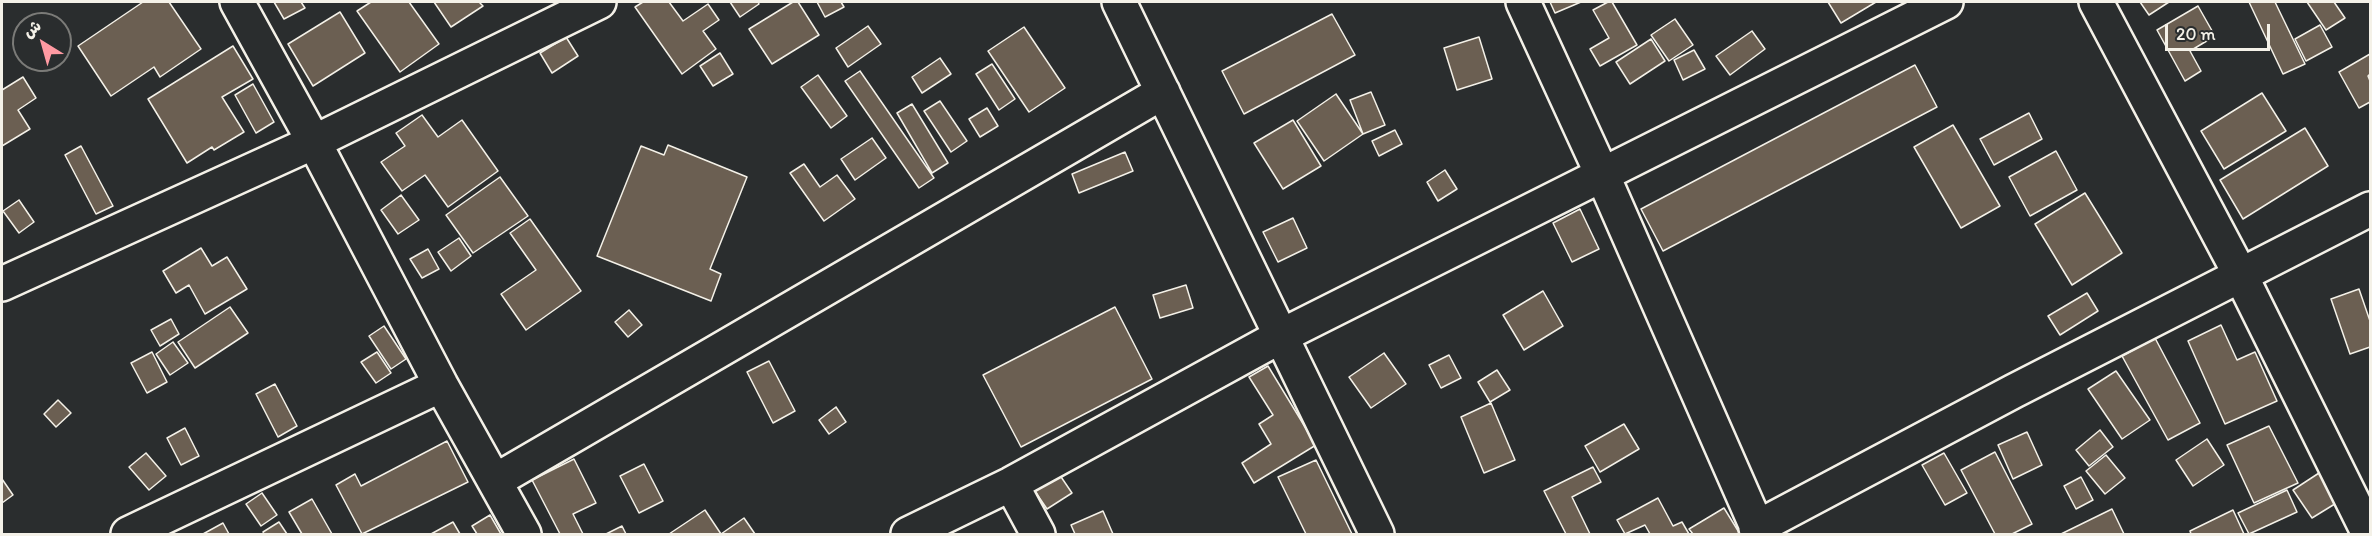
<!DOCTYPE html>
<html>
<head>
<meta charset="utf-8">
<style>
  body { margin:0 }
  #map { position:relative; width:2372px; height:536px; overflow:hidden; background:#2a2d2e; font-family:Itim,"Playpen Sans Arabic",sans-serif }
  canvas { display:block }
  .frame { position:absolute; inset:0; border:3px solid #f4f1e8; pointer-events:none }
  .north { position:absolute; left:12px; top:12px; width:60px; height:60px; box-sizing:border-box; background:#2a2d2e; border:2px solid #7b7b78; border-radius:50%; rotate:323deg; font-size:16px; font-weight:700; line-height:24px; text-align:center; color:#f4f1e8 }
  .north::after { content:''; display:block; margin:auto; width:21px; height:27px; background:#ff9aa2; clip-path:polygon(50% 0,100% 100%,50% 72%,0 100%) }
  .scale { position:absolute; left:2165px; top:24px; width:105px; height:27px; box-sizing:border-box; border:3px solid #f4f1e8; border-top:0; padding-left:8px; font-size:18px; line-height:21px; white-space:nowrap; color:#f4f1e8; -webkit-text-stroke:4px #2a2d2e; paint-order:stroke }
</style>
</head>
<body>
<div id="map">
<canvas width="2372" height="536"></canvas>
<div class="frame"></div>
<div class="north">ش</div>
<div class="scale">20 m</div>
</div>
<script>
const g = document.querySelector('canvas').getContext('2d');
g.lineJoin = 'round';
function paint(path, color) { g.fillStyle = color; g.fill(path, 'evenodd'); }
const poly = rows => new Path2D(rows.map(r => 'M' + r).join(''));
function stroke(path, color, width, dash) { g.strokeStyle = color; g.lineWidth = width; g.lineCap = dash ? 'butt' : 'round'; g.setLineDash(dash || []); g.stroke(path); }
const building = poly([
  [143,2,169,2,201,49,160,77,154,67,111,96,78,46,143,2],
  [274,2,301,2,305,8,284,19,274,2],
  [371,2,409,2,439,44,400,72,357,11,371,2],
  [434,2,479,2,483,6,451,27,434,2],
  [643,2,669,2,683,21,708,4,719,20,703,31,716,49,682,74,635,7,643,2],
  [730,2,758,2,759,4,740,17,730,2],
  [793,2,798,2,819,35,772,64,749,29,793,2],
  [817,2,841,2,844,7,825,17,817,2],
  [1550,2,1581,2,1555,13,1550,2],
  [1608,2,1612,2,1637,45,1600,66,1590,49,1609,38,1593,10,1608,2],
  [1828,2,1876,2,1841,23,1828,2],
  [2140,2,2169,2,2149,15,2140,2],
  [2249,2,2275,2,2305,64,2283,74,2249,2],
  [2307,2,2334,2,2345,18,2326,30,2307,2],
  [2198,6,2215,36,2190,51,2201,71,2185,81,2157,30,2198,6],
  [340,12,365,53,313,86,288,44,340,12],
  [1332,14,1355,55,1244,114,1222,71,1332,14],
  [1675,19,1693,45,1669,61,1651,35,1675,19],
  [2320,25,2332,47,2306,61,2295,39,2320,25],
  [868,26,881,44,848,67,836,48,868,26],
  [1024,27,1065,88,1029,112,988,51,1024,27],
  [1752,31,1765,49,1730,75,1716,56,1752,31],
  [566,37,578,56,552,73,540,53,566,37],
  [1479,37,1492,79,1457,90,1444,48,1479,37],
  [1651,39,1665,61,1630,84,1616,62,1651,39],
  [233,46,253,79,222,97,244,132,214,150,212,147,187,163,148,99,233,46],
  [1694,50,1705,69,1683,80,1674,60,1694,50],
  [720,53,733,74,713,86,700,66,720,53],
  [2370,54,2370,74,2368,76,2370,81,2370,102,2359,108,2339,72,2370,54],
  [940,58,951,74,922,93,912,77,940,58],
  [992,64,1015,99,999,110,976,74,992,64],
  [1915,65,1937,107,1663,251,1641,209,1915,65],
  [860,71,934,178,919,188,845,81,860,71],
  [818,75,847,116,831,128,801,87,818,75],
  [23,77,36,98,18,110,30,129,2,146,2,90,23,77],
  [253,84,274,122,256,133,235,95,253,84],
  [1371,92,1385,125,1363,134,1350,100,1371,92],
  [2262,93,2286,131,2224,169,2201,131,2262,93],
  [1336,94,1363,134,1324,161,1297,121,1336,94],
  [940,101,967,141,951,152,924,111,940,101],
  [912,104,948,163,932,173,897,113,912,104],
  [987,108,998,126,980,137,969,119,987,108],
  [2029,113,2042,139,1994,165,1980,139,2029,113],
  [422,115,438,137,462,120,498,171,448,207,425,175,402,191,381,162,405,146,396,133,422,115],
  [1293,120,1321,166,1283,189,1254,143,1293,120],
  [1953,125,2000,206,1961,228,1914,147,1953,125],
  [2305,128,2328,166,2243,219,2220,180,2305,128],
  [1395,130,1402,144,1379,156,1372,141,1395,130],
  [872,138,886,158,855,180,841,159,872,138],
  [668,145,747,177,710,269,721,274,711,301,597,256,641,146,664,155,668,145],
  [81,146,113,206,96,214,65,155,81,146],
  [2056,151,2077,190,2030,216,2009,177,2056,151],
  [1125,152,1133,171,1079,193,1072,174,1125,152],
  [804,164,820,187,837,175,855,199,824,221,790,173,804,164],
  [1445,170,1457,189,1438,201,1427,182,1445,170],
  [500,177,528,216,473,253,446,215,500,177],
  [2085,193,2122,253,2072,285,2035,224,2085,193],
  [401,195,419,220,398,234,381,210,401,195],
  [19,200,34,222,19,233,3,211,19,200],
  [1580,209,1599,249,1572,262,1553,223,1580,209],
  [1293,218,1307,248,1278,262,1263,232,1293,218],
  [530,219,581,291,526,330,501,294,536,270,510,233,530,219],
  [459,238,471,256,451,271,438,252,459,238],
  [201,248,212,266,227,257,247,289,205,314,189,285,176,293,163,271,201,248],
  [428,249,439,269,422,278,410,259,428,249],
  [1186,285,1193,308,1160,318,1153,295,1186,285],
  [2359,289,2370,321,2370,347,2350,354,2331,299,2359,289],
  [1543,291,1563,326,1524,350,1503,315,1543,291],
  [2087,293,2098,311,2060,335,2048,316,2087,293],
  [230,307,248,333,195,368,178,342,230,307],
  [1115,307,1152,379,1021,447,983,375,1115,307],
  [629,310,642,325,628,337,615,322,629,310],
  [171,319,179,334,160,346,151,330,171,319],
  [2221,325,2237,360,2255,352,2277,401,2225,424,2188,341,2221,325],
  [384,326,406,359,391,369,369,336,384,326],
  [2155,338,2200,423,2168,440,2122,356,2155,338],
  [173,342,188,363,170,375,156,354,173,342],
  [152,352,167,382,147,393,131,363,152,352],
  [377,352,391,373,376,383,361,362,377,352],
  [1384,353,1406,384,1371,408,1349,377,1384,353],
  [1449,355,1461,378,1441,388,1429,365,1449,355],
  [769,361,795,411,773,423,747,372,769,361],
  [1268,366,1316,445,1254,483,1242,463,1271,444,1259,424,1273,415,1249,377,1268,366],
  [1497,370,1510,390,1490,402,1478,382,1497,370],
  [2116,371,2150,420,2122,439,2088,389,2116,371],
  [275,384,297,426,278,437,256,394,275,384],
  [58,400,71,413,56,427,44,414,58,400],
  [1491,403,1515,460,1484,473,1461,417,1491,403],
  [836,407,846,422,829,434,819,420,836,407],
  [1624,424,1639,449,1600,472,1585,446,1624,424],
  [2269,426,2298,483,2254,503,2227,445,2269,426],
  [185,428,199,456,181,465,167,438,185,428],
  [2100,430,2113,447,2089,466,2076,450,2100,430],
  [2027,432,2042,465,2013,479,1998,445,2027,432],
  [2207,439,2224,465,2193,486,2176,460,2207,439],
  [447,441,468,482,362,534,336,485,355,474,361,486,447,441],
  [1995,452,2032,524,2012,534,1995,534,1961,470,1995,452],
  [146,453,166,476,149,490,129,467,146,453],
  [1944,453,1967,493,1945,505,1922,465,1944,453],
  [2106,455,2125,478,2105,494,2086,471,2106,455],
  [574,459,596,503,573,514,583,534,560,534,532,480,574,459],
  [1316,460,1352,534,1306,534,1278,477,1316,460],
  [644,464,663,501,639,513,620,476,644,464],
  [1593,467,1601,482,1572,497,1590,534,1566,534,1544,491,1593,467],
  [1055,468,1072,493,1047,509,1030,484,1055,468],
  [2319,473,2338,502,2312,518,2293,490,2319,473],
  [2081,477,2093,500,2076,509,2064,486,2081,477],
  [2,479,13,495,2,503,2,479],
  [2287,490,2297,512,2249,534,2238,513,2287,490],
  [262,493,277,515,261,526,246,504,262,493],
  [1658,498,1673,526,1682,522,1689,534,1650,534,1645,525,1625,534,1617,520,1658,498],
  [312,499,332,534,302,534,289,512,312,499],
  [1724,508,1740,534,1693,534,1689,529,1724,508],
  [2112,509,2124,534,2061,534,2112,509],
  [705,510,721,534,744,518,755,534,669,534,705,510],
  [2233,510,2244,534,2191,534,2190,531,2233,510],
  [1103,511,1113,534,1075,534,1071,525,1103,511],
  [490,515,501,534,477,534,472,526,490,515],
  [279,522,287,534,264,534,263,532,279,522],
  [453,522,460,534,431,534,453,522],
  [223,523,229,534,203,534,223,523],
  [622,526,626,534,606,534,622,526]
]);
paint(building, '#6b5f52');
stroke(building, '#f4f1e8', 1.5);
const minor = poly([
  [237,2,314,142,441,385,524,534],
  [1119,2,1377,534],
  [1523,2,1602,174,1760,534],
  [2096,2,2240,274,2369,534],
  [2,284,314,142,599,2],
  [495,481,1163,92],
  [1011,484,1038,534],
  [1756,528,2014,391,2370,209],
  [128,534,441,385],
  [908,534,1011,484,1281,336,1946,2]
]);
stroke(minor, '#f4f1e8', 38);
stroke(minor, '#2a2d2e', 33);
</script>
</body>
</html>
